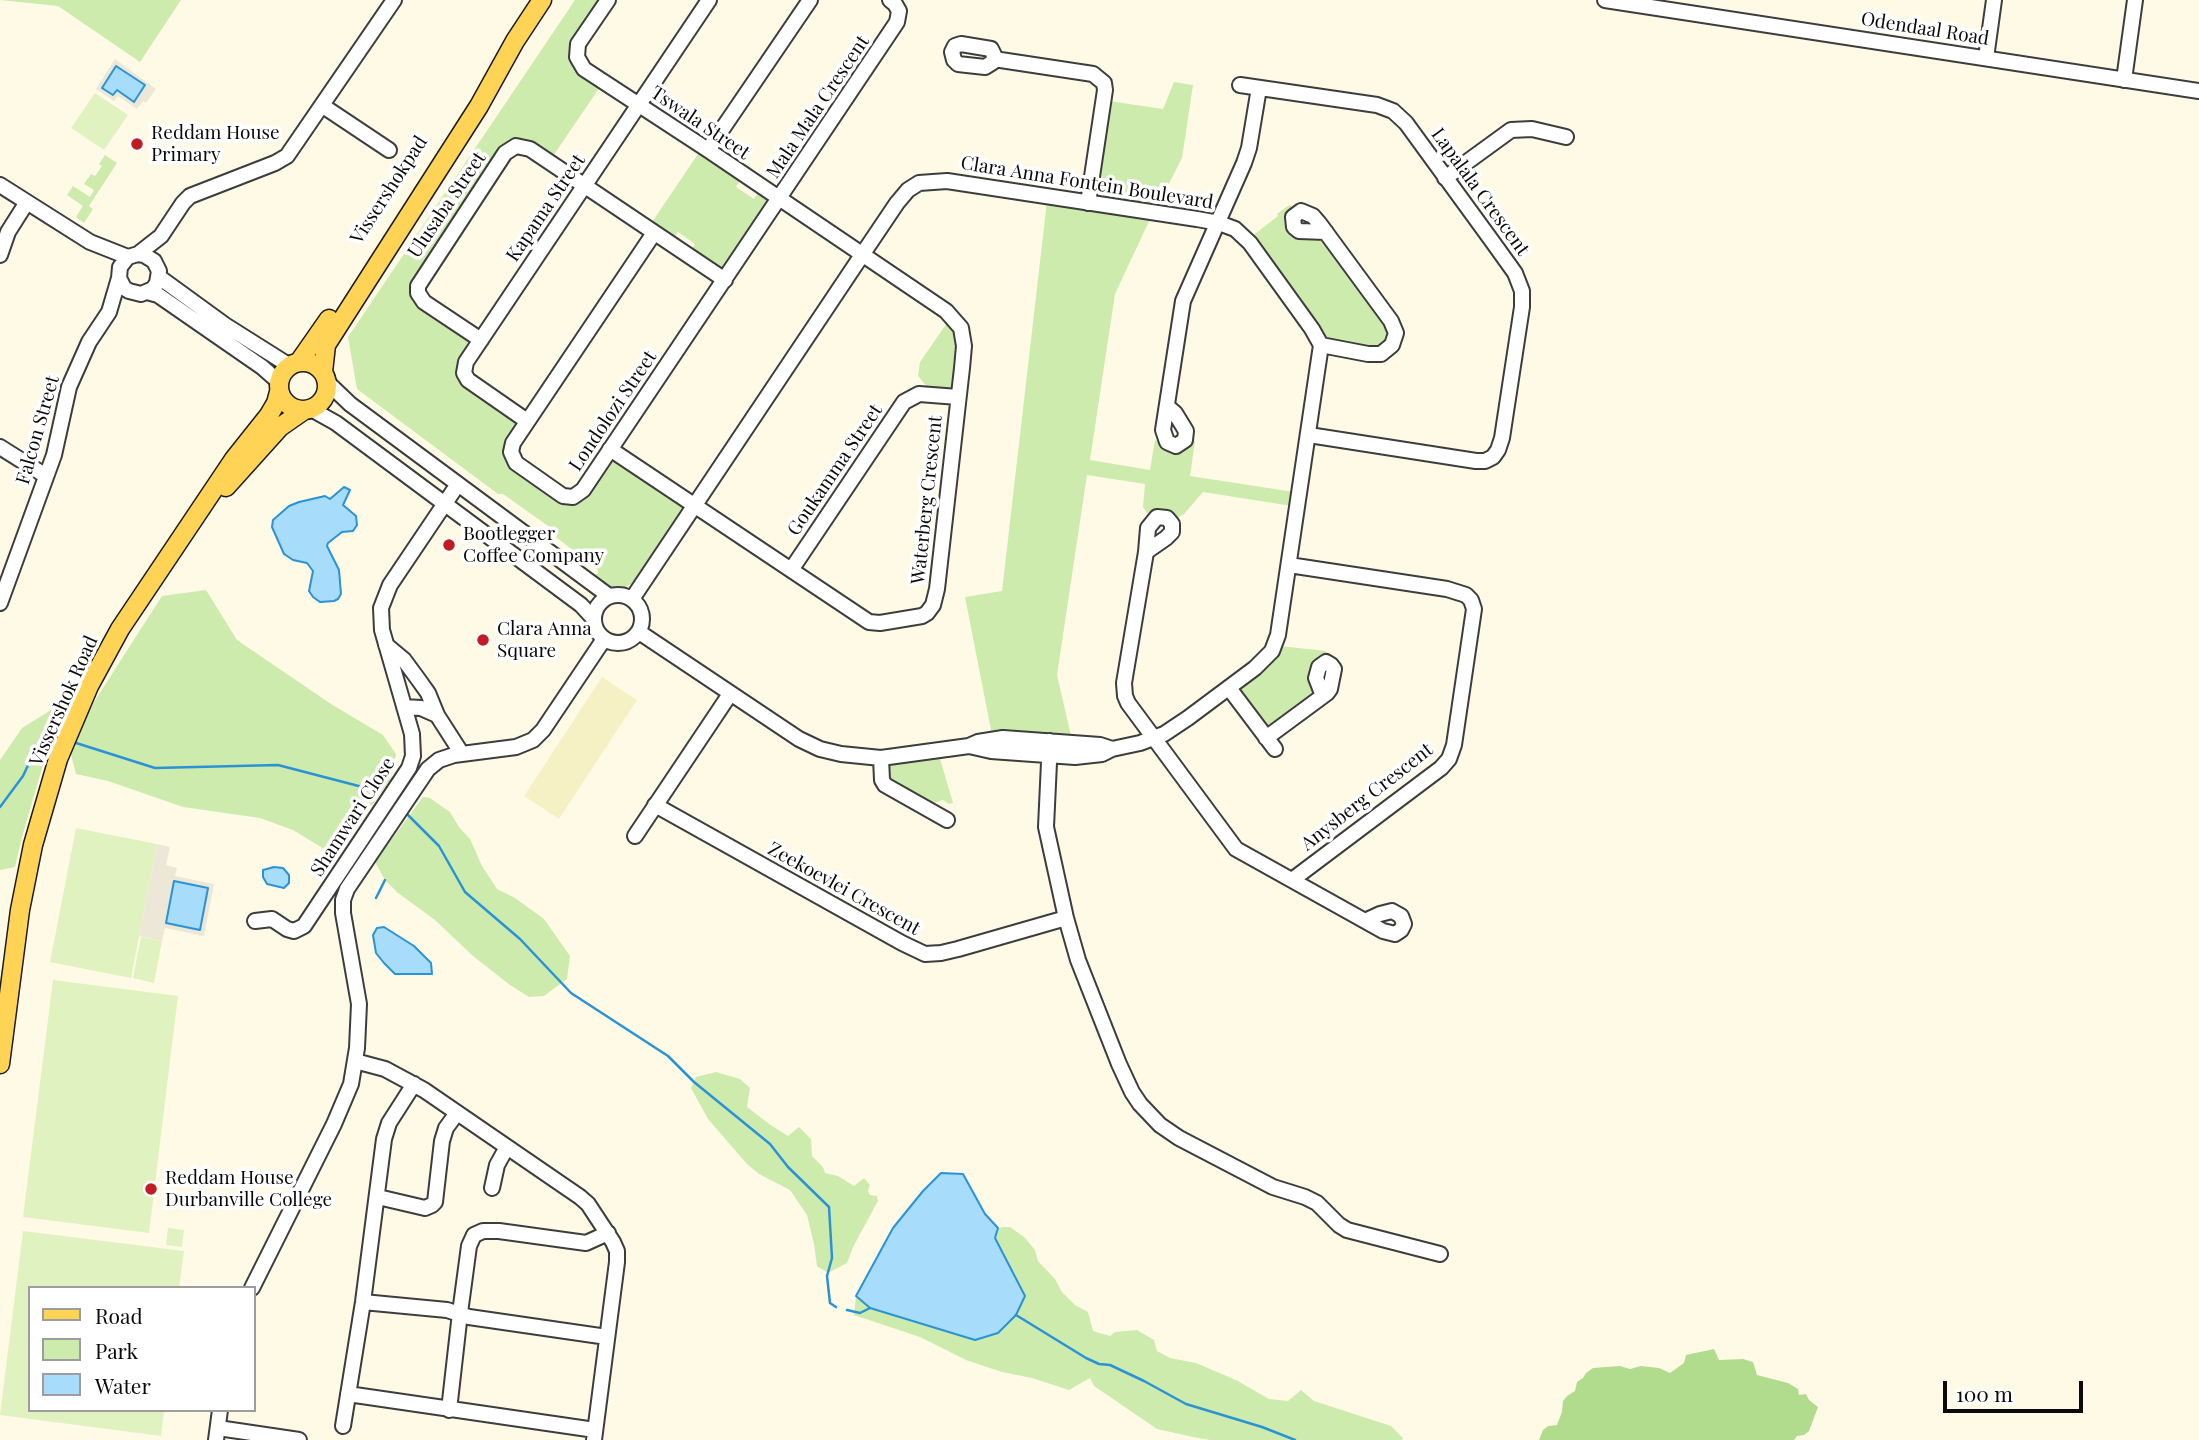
<!DOCTYPE html>
<html>
<head>
<meta charset="utf-8">
<style>
  body { margin:0 }
  #map { position:relative; width:2199px; height:1440px; overflow:hidden; background:#fffae6; font-family:"Playfair Display",serif }
  canvas { display:block }
  .legend { position:absolute; left:28px; top:1286px; width:228px; height:126px; box-sizing:border-box; background:#fff; border:2px solid #9d9d9d; margin:0; padding:9px 12px; list-style:none; font-size:21px; color:#0a0a0a }
  .legend li { display:flex; align-items:center; gap:14px; height:35px }
  .legend b { width:35px; border:2px solid #9d9d9d }
  .scale { position:absolute; left:1943px; top:1381px; width:140px; height:32px; box-sizing:border-box; border:4px solid #0a0a0a; border-top:0; padding-left:9px; font-size:21px; line-height:24px; white-space:nowrap; color:#0a0a0a; -webkit-text-stroke:5px #fff; paint-order:stroke }
</style>
</head>
<body>
<div id="map">
<canvas width="2199" height="1440"></canvas>
<ul class="legend">
<li><b style="height:9px;background:#ffd456"></b>Road</li>
<li><b style="height:19px;background:#ceebae"></b>Park</li>
<li><b style="height:19px;background:#a7dcfa"></b>Water</li>
</ul>
<div class="scale">100 m</div>
</div>
<script>
const g = document.querySelector('canvas').getContext('2d');
g.lineJoin = 'round';
function paint(path, color) { g.fillStyle = color; g.fill(path, 'evenodd'); }
const poly = rows => new Path2D(rows.map(r => 'M' + r).join(''));
function stroke(path, color, width, dash) { g.strokeStyle = color; g.lineWidth = width; g.lineCap = dash ? 'butt' : 'round'; g.setLineDash(dash || []); g.stroke(path); }
function label(font, color, halo, rows, align = 'center') {
  g.font = font + ' "Playfair Display",serif'; g.lineWidth = 7; g.setLineDash([]); g.textBaseline = 'middle'; g.strokeStyle = halo; g.fillStyle = color; for (const [text, x, y, turn = 0] of rows) {
    g.save(); g.translate(x, y); g.rotate((+turn || 0) * Math.PI / 180); g.textAlign = isNaN(turn) ? turn : align; if (halo) g.strokeText(text, 0, 0); g.fillText(text, 0, 0); g.restore();
  }
}
paint(poly([
  [602,677,637,700,559,819,524,796]
]), '#f6f1c5');
paint(poly([
  [0,0,181,0,140,62,58,6],
  [575,0,604,0,575,43,602,84,551,159,520,142,414,287,469,339,470,346,461,365,516,420,517,425,506,448,564,500,613,460,616,460,680,502,682,507,681,515,637,580,626,587,606,587,591,575,598,574,598,570,556,537,558,533,503,494,498,494,357,389,348,337],
  [1174,82,1193,85,1182,158,1157,207,1104,199,1095,188,1109,101,1163,109],
  [700,151,741,179,736,187,754,199,759,191,768,200,768,204,724,269,721,270,690,252,695,244,678,232,672,240,650,225],
  [105,155,117,163,89,206,93,209,84,223,76,217,83,206,67,195,73,186,90,197,94,190,84,184,91,174,95,176,102,166,99,164],
  [1047,201,1151,217,1115,294,1090,460,1150,470,1155,440,1162,442,1190,440,1195,441,1190,476,1294,492,1292,506,1203,492,1184,514,1175,519,1153,513,1149,516,1143,507,1145,484,1087,475,1057,675,1072,740,1036,737,1029,732,1013,731,1004,735,992,735,965,597,1002,591],
  [1289,205,1295,209,1301,236,1325,239,1389,326,1391,336,1380,349,1326,340,1251,237,1278,216,1277,214],
  [949,320,959,339,953,386,948,390,929,389,918,376,920,362],
  [206,590,237,640,331,704,383,735,396,754,391,779,344,843,329,852,293,830,260,818,183,807,108,781,76,774,70,751,94,702,162,596],
  [1280,646,1326,651,1316,694,1271,727,1268,727,1264,726,1240,691,1240,687],
  [66,706,48,748,22,837,15,867,0,870,0,760,22,728,51,710],
  [939,755,953,803,949,804,943,800,929,805,889,781,887,766,889,764],
  [423,797,430,798,450,812,459,827,470,839,482,866,497,889,515,898,544,919,570,956,567,979,544,996,529,997,510,985,473,956,435,920,398,893,385,880,375,862],
  [716,1072,740,1079,750,1088,747,1107,772,1126,788,1136,799,1127,811,1139,812,1156,823,1167,825,1173,838,1176,854,1186,864,1178,870,1185,868,1191,870,1195,877,1196,878,1201,853,1247,847,1263,828,1273,817,1266,814,1244,807,1215,790,1190,759,1174,747,1164,708,1119,691,1088,696,1077],
  [1004,1227,1010,1227,1024,1237,1035,1250,1038,1261,1055,1279,1062,1292,1075,1305,1088,1312,1093,1331,1110,1336,1115,1332,1137,1330,1154,1340,1157,1351,1170,1358,1196,1363,1236,1380,1269,1399,1288,1401,1301,1390,1314,1401,1391,1426,1403,1438,1402,1440,1210,1440,1193,1437,1157,1429,1094,1386,1090,1378,1069,1390,1032,1378,1002,1372,966,1360,920,1337,854,1315,856,1296,870,1308,975,1340,998,1333,1025,1296,994,1238,998,1228]
]), '#ceebae');
paint(poly([
  [1714,1349,1719,1360,1743,1359,1753,1362,1757,1375,1788,1383,1798,1389,1799,1395,1806,1394,1809,1400,1818,1407,1809,1431,1804,1435,1797,1436,1794,1440,1539,1440,1543,1430,1548,1426,1557,1425,1562,1412,1563,1401,1567,1396,1575,1391,1577,1382,1583,1378,1586,1373,1593,1368,1620,1366,1630,1369,1641,1366,1659,1368,1670,1373,1684,1363,1686,1355]
]), '#b1dc8d');
paint(poly([
  [95,93,128,115,104,150,71,128],
  [76,828,157,844,131,978,50,962],
  [141,937,162,941,154,983,133,978],
  [53,980,178,996,149,1233,23,1217],
  [168,1228,184,1230,182,1247,166,1245],
  [23,1231,184,1251,179,1288,30,1288,30,1410,164,1410,161,1436,0,1415]
]), '#e1f2c1');
paint(poly([
  [115,59,156,89,146,103,143,101,137,109,118,96,114,101,96,89],
  [145,86,134,102,116,90],
  [157,844,170,847,166,865,177,868,175,876,214,884,204,936,165,928,162,941,139,936]
]), '#ede7d7');
const water = poly([
  [116,66,145,85,134,102,117,90,113,95,102,88,116,66],
  [344,487,350,490,343,505,356,516,357,525,353,531,342,532,328,543,327,546,339,570,341,594,338,599,334,601,320,602,313,597,309,591,313,571,307,563,293,560,284,554,272,527,273,520,289,506,299,502,325,496,330,499,344,487],
  [274,867,283,868,289,875,289,883,284,888,267,884,263,877,263,870,274,867],
  [174,881,208,888,200,930,166,923,174,881],
  [384,927,414,946,431,963,432,974,395,974,384,963,376,953,373,935,377,928,384,927],
  [941,1173,963,1174,985,1214,998,1228,995,1238,1025,1296,1016,1315,998,1333,975,1340,870,1308,856,1296,893,1228,923,1191,941,1173]
]);
paint(water, '#a7dcfa');
stroke(water, '#2a93d5', 2);
stroke(poly([
  [73,742,155,768,278,765,374,790],
  [0,807,23,776,40,740,58,737],
  [405,812,439,846,465,892,520,939,571,993,668,1056,694,1082,770,1144,788,1167,829,1207,832,1258,827,1276,830,1303,836,1307],
  [376,898,385,880],
  [847,1310,860,1313,870,1308],
  [1016,1315,1086,1358,1099,1364,1110,1365,1144,1381,1186,1404,1262,1427,1295,1440]
]), '#2a93d5', 2.5);
const minor = poly([
  [608,0,578,44,577,57,584,69,708,150,946,311,961,328,964,346,962,368,937,589,933,605,927,613,922,616,880,623,869,622,610,449],
  [1605,0,2199,91],
  [961,44,991,49,994,55,993,62,985,67,958,64,954,60,952,52,955,46,961,44],
  [1986,58,1994,0],
  [994,59,1093,74,1104,83,1105,90,1088,203],
  [2124,80,2135,0],
  [1240,85,1377,105,1393,111,1406,123,1492,241,1515,273,1522,291,1522,307,1502,438,1498,450,1493,457,1485,461,1476,461,1309,435],
  [323,106,389,150],
  [708,150,810,0],
  [1445,178,1511,130,1532,129,1566,137],
  [0,185,90,242,128,257],
  [654,233,513,443,511,452,516,463,563,496,573,497,583,490,897,22,899,11,895,4,890,0],
  [138,254,161,236,183,203,190,196,275,163,287,156,394,0],
  [0,255,8,232,27,202],
  [159,277,225,325,290,366],
  [147,292,158,295,262,367,279,382],
  [481,340,424,302,418,293,418,286,505,153,516,146,530,149,725,280],
  [1321,345,1368,354,1381,354,1392,345,1396,333,1391,321,1319,223,1313,216,1301,211,1293,217,1294,227,1299,231,1326,232],
  [326,381,350,404,609,596],
  [1168,407,1175,413,1186,431,1185,440,1176,446,1167,442,1163,430,1183,301,1244,163,1249,148,1259,88],
  [311,409,336,423,581,605,593,618],
  [527,421,468,380,464,373,466,362,709,0],
  [0,447,46,476],
  [1146,552,1166,538,1172,532,1172,524,1167,518,1157,517,1148,528,1146,552,1124,683,1125,696,1128,703,1236,849,1383,931,1395,934,1401,930,1404,924,1401,916,1392,911,1380,914,1367,920],
  [1289,565,1447,589,1466,595,1471,600,1474,609,1454,745,1449,759,1441,768,1292,880],
  [791,570,904,402,919,394,958,397],
  '594 619a24 24 0 1 1 48 0a24 24 0 1 1-48 0Z',
  [632,599,862,255,897,203,908,190,919,183,947,181,1197,219,1219,223,1235,229,1250,243,1312,329,1321,345,1278,635,1272,651,1255,668,1188,718,1164,734,1140,743,1112,749,1102,754,1075,757,991,751,969,746],
  [0,603,54,455,69,387,89,342,109,312,119,278,120,267,128,257,138,254,144,255,154,261,159,271,157,283,153,289,141,294,129,291,124,288,119,278],
  [639,632,799,739,820,749,841,754,881,758,969,746,978,742,1003,738,1100,745,1112,749],
  [386,645,404,660,418,679,428,693,437,715],
  [1229,688,1275,749],
  [404,707,421,708,437,715,462,754],
  [1266,738,1327,693,1330,689,1334,669,1331,665,1326,662,1319,667,1316,678,1323,696],
  [1050,741,1046,827,1066,918,1078,960,1119,1064,1132,1092,1140,1104,1160,1125,1179,1138,1273,1187,1305,1197,1317,1203,1339,1225,1347,1230,1440,1254],
  [881,758,882,780,885,785,947,820],
  [655,805,902,943,925,954,941,953,958,949,1066,918],
  [635,836,730,694],
  [255,921,272,919,287,929,294,931,304,926,409,768,413,756,412,734,382,630,381,608,390,585,458,484],
  [355,1061,385,1069,424,1090,580,1197,588,1204,613,1242,617,1251,617,1262,594,1440],
  [492,1188,497,1165,507,1147],
  [378,1197,425,1208,432,1205,435,1202,442,1141,446,1128,457,1113],
  [252,1288,334,1124,351,1084,357,1048,359,1004,343,913,343,900,347,889,428,769,439,760,454,755,516,747,533,740,543,730,604,639],
  [363,1302,447,1310,469,1317,607,1337],
  [348,1394,595,1430],
  [449,1410,460,1313,469,1246,474,1235,483,1231,499,1231,586,1243,608,1233],
  [343,1426,363,1302,384,1139,389,1123,414,1084],
  [218,1428,299,1440],
  [216,1440,220,1410]
]);
const major = poly([
  '279 386a24 24 0 1 1 48 0a24 24 0 1 1-48 0Z',
  [299,362,329,319],
  [323,372,326,345,479,106,515,41,542,0],
  [226,487,280,427,303,411],
  [0,1064,20,910,33,845,58,759,89,686,120,629,234,459,269,415,276,403,279,392]
]);
stroke(minor, '#3d3d3d', 18);
stroke(major, '#1b1b1b', 21);
stroke(minor, '#fff', 14);
stroke(major, '#ffd456', 18);
for (const [x, y, r, color] of [
  [137,144,7,"#c11b24"],
  [449,545,7,"#c11b24"],
  [483,640,7,"#c11b24"],
  [151,1189,7,"#c11b24"]
]) { const dot = new Path2D(); dot.arc(x, y, r, 0, 2 * Math.PI); g.fillStyle = color; g.fill(dot); stroke(dot, '#fff', 2.5); }
label('19px', '#0a0a0a', '#fff', [
  ["Odendaal Road",1925,29,9],
  ["Mala Mala Crescent",818,107,-56],
  ["Tswala Street",700,123,34],
  ["Clara Anna Fontein Boulevard",1087,183,9],
  ["Vissershokpad",389,190,-57],
  ["Lapalala Crescent",1480,192,54],
  ["Ulusaba Street",447,205,-56],
  ["Kapama Street",546,208,-56],
  ["Londolozi Street",613,411,-56],
  ["Falcon Street",38,430,-74],
  ["Goukamma Street",835,470,-56],
  ["Waterberg Crescent",927,500,-84],
  ["Vissershok Road",64,701,-66],
  ["Anysberg Crescent",1367,797,-38],
  ["Shamwari Close",353,817,-57],
  ["Zeekoevlei Crescent",844,889,29]
]);
label('19px', '#0a0a0a', '#fff', [
  ["Reddam House",151,133],
  ["Primary",151,155],
  ["Bootlegger",463,534],
  ["Coffee Company",463,556],
  ["Clara Anna",497,629],
  ["Square",497,651],
  ["Reddam House",165,1178],
  ["Durbanville College",165,1200]
], 'left');
</script>
</body>
</html>
